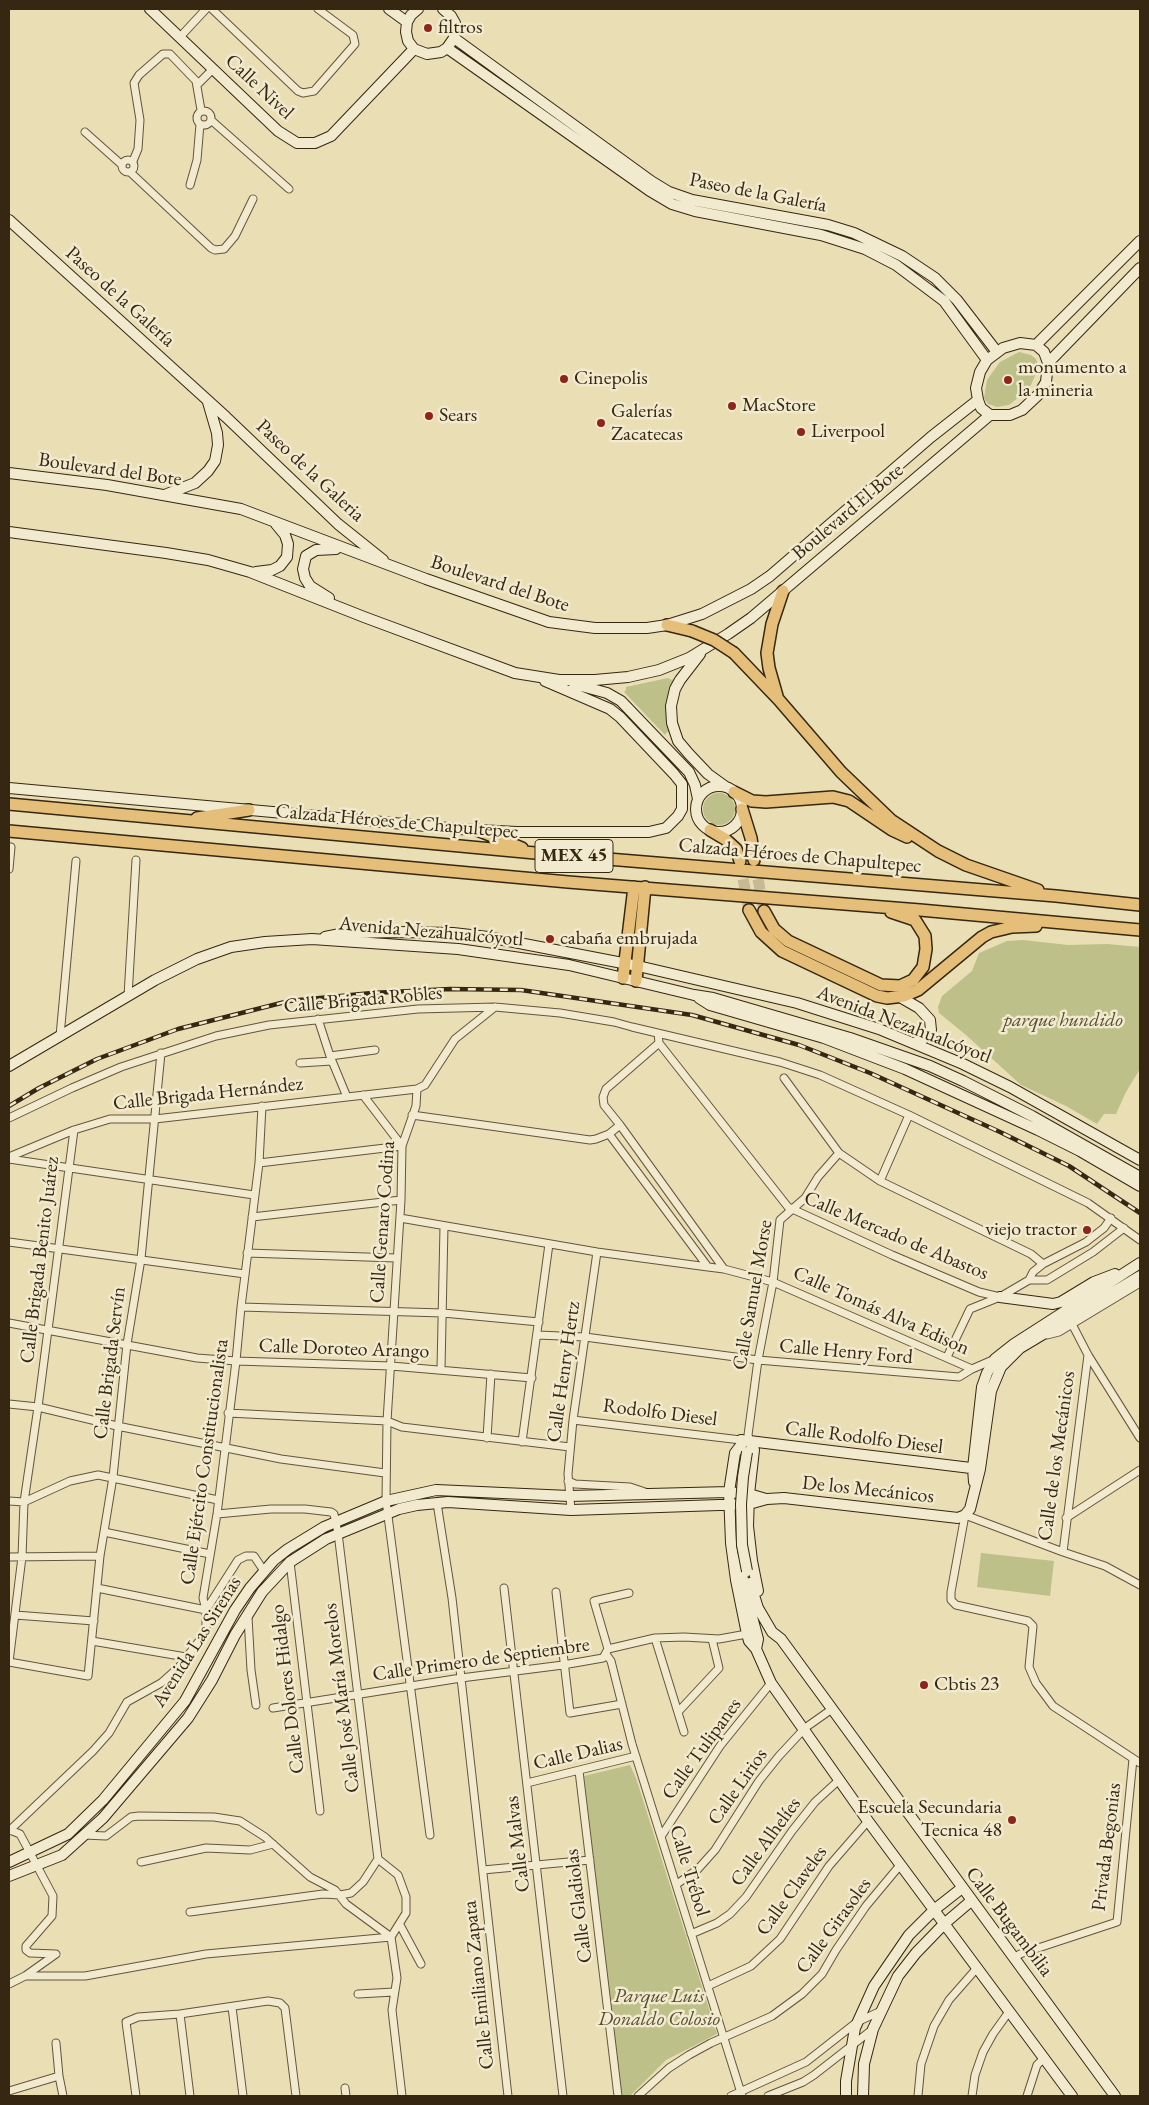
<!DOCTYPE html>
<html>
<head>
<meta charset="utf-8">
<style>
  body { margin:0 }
  #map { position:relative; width:1149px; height:2105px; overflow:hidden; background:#eadeb5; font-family:"EB Garamond",serif }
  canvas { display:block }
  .frame { position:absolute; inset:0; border:10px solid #362712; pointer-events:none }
</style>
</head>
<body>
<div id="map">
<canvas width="1149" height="2105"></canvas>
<div class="frame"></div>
</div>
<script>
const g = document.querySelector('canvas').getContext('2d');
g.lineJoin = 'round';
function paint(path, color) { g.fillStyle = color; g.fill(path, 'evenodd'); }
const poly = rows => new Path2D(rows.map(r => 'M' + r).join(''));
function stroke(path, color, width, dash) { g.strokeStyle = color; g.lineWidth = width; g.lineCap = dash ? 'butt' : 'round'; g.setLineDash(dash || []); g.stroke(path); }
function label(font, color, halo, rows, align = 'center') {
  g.font = font + ' "EB Garamond",serif'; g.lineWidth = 5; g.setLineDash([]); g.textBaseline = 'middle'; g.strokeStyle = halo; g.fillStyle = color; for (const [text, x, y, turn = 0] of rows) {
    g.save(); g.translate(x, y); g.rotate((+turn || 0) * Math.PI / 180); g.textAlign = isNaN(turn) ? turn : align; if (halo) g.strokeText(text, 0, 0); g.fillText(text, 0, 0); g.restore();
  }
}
paint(poly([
  [1019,352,1031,355,1036,359,1039,367,1029,389,1009,405,997,407,988,404,984,398,987,380,1000,362],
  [668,678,672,680,674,678,667,709,670,733,667,732,665,735,624,692,626,690,626,687],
  '703 809a16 16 0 1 1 32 0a16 16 0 1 1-32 0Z',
  [1023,940,1068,945,1107,944,1140,947,1140,1069,1126,1092,1116,1114,1104,1114,1097,1124,1066,1106,1021,1085,966,1035,939,1013,938,1007,942,996,972,971,979,953,1007,941],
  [981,1553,1054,1561,1050,1596,977,1587],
  [630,1765,636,1778,717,2034,666,2060,630,2096,621,2096,584,1776]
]), '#bdc089');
stroke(poly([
  [740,863,749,910],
  [755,863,764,911]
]), '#c6b994', 11, [11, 5.5]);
const street = poly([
  [212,9,298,91,303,93,314,91,355,44,353,35,318,9],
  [180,37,206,9],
  [198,84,213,69],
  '197 118a7 7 0 1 1 14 0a7 7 0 1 1-14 0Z',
  [211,120,289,189],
  [85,132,122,165],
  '122 166a6 6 0 1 1 12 0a6 6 0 1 1-12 0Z',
  [133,161,138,149,140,120,134,83,139,75,163,54,170,54,196,81,201,110],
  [130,172,211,248,215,250,224,249,235,236,253,199],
  [190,185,197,160,200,124],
  [9,847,11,847,9,869],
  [128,996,136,860],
  [318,1019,330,1056,347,1097],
  [658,1033,659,1043,788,1207,892,1255,979,1292,1000,1297],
  [60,1036,76,861],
  [330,1056,375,1050],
  [300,1063,332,1061],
  [784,1078,839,1153,880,1181,1031,1254,1043,1264],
  [363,1095,402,1146],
  [412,1115,590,1140,596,1139,609,1134,620,1125,604,1105,603,1097,606,1089,659,1043],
  [9,1118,72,1088,121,1067,216,1036,269,1025,418,1009,495,1007,560,1013,614,1022,632,1027,780,1062,820,1075,909,1115,1088,1203,1140,1240],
  [620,1125,724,1269],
  [609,1134,708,1267,724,1269,773,1282,972,1369,995,1359],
  [9,1157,74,1130,110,1119,155,1119,417,1089],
  [9,1159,254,1195],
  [259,1163,402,1146],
  [880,1181,909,1115],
  [252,1217,401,1200],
  [400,1218,597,1252,708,1267],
  [9,1242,245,1274],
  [247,1253,396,1258],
  [1029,1280,1033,1272,1043,1264,1086,1242,1104,1228,1111,1218],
  [241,1307,443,1313,539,1322],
  [9,1323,197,1358,236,1361,391,1366,532,1378],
  [1072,1324,1088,1355,1140,1438],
  [537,1335,585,1337,758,1360,959,1377,972,1369],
  [1047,1335,1059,1332,1140,1283],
  [947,1357,970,1309,1000,1297,1029,1280,1047,1280,1093,1252,1124,1228],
  [441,1369,444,1226],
  [9,1404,38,1407,117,1426,281,1459,385,1473],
  [228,1413,387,1421,402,1427,570,1447],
  [573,1420,741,1440],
  [487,1438,491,1374],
  [522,1442,549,1244],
  [750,1442,748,1435,758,1360,773,1282,780,1220,805,1198,818,1177,839,1153],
  [568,1481,575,1484,630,1487,648,1493],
  [9,1501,24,1502,70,1481,98,1475,218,1500],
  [437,1503,452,1598,508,2096],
  [571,1510,568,1474,573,1420,597,1252],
  [217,1514,271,1509,305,1509,331,1512,334,1514,338,1533,378,1859],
  [1066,1518,1140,1470],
  [104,1532,210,1554],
  [1063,1552,1088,1355],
  [9,1557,100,1556],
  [290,1562,320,1811],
  [1140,1585,1105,1566,1063,1552,965,1515,951,1592,951,1600,956,1605,1028,1621,1033,1626,1029,1667,1036,1683,1053,1706,1140,1763],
  [97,1588,206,1610,238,1560,246,1556,254,1556,264,1571],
  [504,1588,563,2096],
  [556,1592,570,1713,622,1704],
  [15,1615,94,1621],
  [248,1617,251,1670,256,1705],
  [655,1638,684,1732],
  [92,1641,186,1657],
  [608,1649,594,1601,629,1593],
  [606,1654,611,1661,632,1744,742,2096],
  [9,1662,88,1676,100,1556,113,1477,127,1344,141,1259,161,1053],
  [9,1662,22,1557,24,1502,38,1407,74,1130],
  [273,1708,461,1678,563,1665,603,1658,608,1649,655,1638,684,1637,719,1639,747,1634],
  [678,1712,719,1668,712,1639],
  [579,1771,618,2096],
  [527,1783,636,1756],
  [9,1831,93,1751,109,1733,127,1702,161,1683,179,1667,206,1632,206,1610,203,1598,217,1514,236,1361,241,1307,259,1163,262,1106],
  [84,1835,106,1836,131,1817,139,1816,214,1817,240,1821,265,1837,310,1877,335,1890,346,1904,391,1937],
  [430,1835,386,1501,387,1421,401,1200,402,1146,416,1106,417,1089,425,1085,455,1039,495,1007],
  [662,1835,720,1746,771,1683],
  [141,1862,206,1848,250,1850,273,1844],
  [483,1870,590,1860],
  [677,1884,698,1869,715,1850,759,1781,779,1756,805,1728,832,1709],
  [190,1912,323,1894,340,1895,351,1893,363,1882,378,1859],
  [400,1925,421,1964],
  [691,1934,717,1923,730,1914,746,1897,792,1831,815,1802,839,1780],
  [391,1937,397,1978,392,2010,402,2096],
  [1014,1958,1020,1954,1117,1922,1133,1759],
  [25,1976,85,1976,206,1954,391,1937,406,1913,406,1897,398,1875,378,1859],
  [9,1984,25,1976,56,1954,30,1953,26,1950,26,1946,52,1916,53,1896,20,1834,10,1830],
  [708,1986,751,1966,780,1939,829,1866,868,1821],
  [358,1994,394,1992],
  [232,2007,243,2096],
  [180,2014,190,2096],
  [59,2076,63,2096],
  [345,2088,346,2096],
  [9,2091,59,2076,56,2043],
  [136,2096,126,2022,138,2017,180,2014,268,2001,280,2003,285,2008,296,2096],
  [638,2096,669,2068,689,2055,711,2043,772,2016,802,1994,822,1974,836,1950,866,1906,901,1864],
  [731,2096,806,2062,857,2022,881,2011],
  [768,2096,803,2082,814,2075,873,2029],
  [918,2096,921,2064,934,2026,949,2000,977,1968],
  [972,2096,975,2075,983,2052,993,2034,1008,2013],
  [1027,2096,1037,2065,1044,2058]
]);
const secondary = poly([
  [150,9,278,131,297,143,315,143,331,136,414,49],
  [389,9,407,22],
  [418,9,411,15,407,22,406,32,408,41,414,49,427,54,441,52,447,48,454,38,455,23,451,16,443,9],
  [454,38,651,181,669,192,692,200,828,225,854,233,902,256,935,278,957,300,997,352],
  [447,48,650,191,672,204,695,211,821,235,865,249,896,265,944,301,987,360],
  [9,220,226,417,338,524,383,560],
  [1020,343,1036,345,1044,352,1048,363,1046,382,1038,395,1022,410,1010,415,990,415,981,408,978,400,976,388,980,372,987,360,1003,348,1020,343],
  [1036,345,1140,241],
  [1048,363,1140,268],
  [9,473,107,485,241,509,426,579,549,622,595,628,647,628,667,625,702,614,751,589,770,576,931,437,978,400],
  [167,494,195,483,208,471,215,461,218,445,217,433,208,402],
  [9,532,166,553,208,560,250,572,364,617,515,673,559,680,595,680,628,677,659,670,689,658,728,634,751,618,990,415],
  [256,572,272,570,280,566,287,557,288,544,285,535,276,524],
  [329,598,310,586,305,578,303,569,306,556,316,550,336,549],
  [700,654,680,680,675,689,671,706,672,723,678,741,689,754,708,774,726,787],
  [574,684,607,693,621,701,689,772,695,785,698,799],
  '696 809a23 23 0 1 1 46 0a23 23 0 1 1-46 0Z',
  [9,788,459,829,517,832,649,832,666,828,678,816,682,809,682,784,674,774,620,717,610,709,545,681],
  [325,937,345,933,398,932,453,933,488,937,638,966,797,1003,879,1029,963,1064,1010,1087,1140,1160],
  [900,997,919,1008,930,1020,931,1030,922,1040,914,1043],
  [699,998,710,1005,824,1038,905,1069,1038,1130,1080,1151,1140,1186],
  [9,1066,155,980,197,959,231,947,265,942,312,939,458,949,569,965,694,995,713,998,850,1038,930,1066,963,1081,1032,1116,1140,1177],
  [1000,1297,1053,1304,1061,1302,1094,1282,1115,1274],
  [741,1440,979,1469],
  [744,1441,735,1453,729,1492,731,1543,736,1580,747,1634,749,1641,756,1649],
  [750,1442,754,1450,749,1494,748,1526,752,1561,758,1591],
  [974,1482,973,1468,982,1387,987,1373,995,1359,1014,1344,1140,1263],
  [740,1558,744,1587,758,1639,756,1649,771,1683,868,1821,1072,2096],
  [750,1583,758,1608,772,1632,781,1639,1115,2096],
  [9,1862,68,1834,103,1800,185,1701,235,1610,250,1588,274,1560,288,1549,324,1527,386,1501,436,1490,569,1496,729,1492,749,1494,766,1499],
  [9,1876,62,1855,103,1818,188,1718,212,1680,235,1635,262,1592,290,1562,326,1539,399,1509,417,1505,448,1502,571,1510,749,1504,767,1499,784,1498,958,1518,965,1515,970,1509,980,1469,991,1391,1001,1367,1020,1348,1140,1276],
  [846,2096,846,2081,855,2028,874,1986,909,1935,934,1910,962,1888],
  [863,2096,864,2064,873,2029,898,1976,916,1953,944,1924,971,1901]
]);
const primary = poly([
  [667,625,692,631],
  [734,653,779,700,841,772,891,820,938,851,966,865,1038,890],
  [777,696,769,668,767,653,772,624,783,591],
  [734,792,752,801,766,802,833,797,849,801,892,830,907,837],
  [9,804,535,853,1056,896,1140,905],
  [742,809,751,838,754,860],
  [197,818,249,810],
  [477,830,522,848],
  [710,830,725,839,736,849,740,861],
  [9,831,568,882,920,910,1140,930],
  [749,910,761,932,782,951,877,996,887,998,904,996,918,990,982,937,991,932,1012,927,1036,926],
  [764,911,774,929,788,941,881,985,900,986,913,980,923,967,926,949,925,936,915,920,891,912],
  [623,978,634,887],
  [636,981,645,887]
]);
stroke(street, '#63553b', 9);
stroke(secondary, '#362712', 12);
stroke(primary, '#362712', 14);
stroke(street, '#f1eacf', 7);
stroke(secondary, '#f1eacf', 10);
stroke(primary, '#e5bf7a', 11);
const rail = poly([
  [9,1106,39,1088,97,1059,178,1029,289,1001,372,993,450,989,521,990,692,1015,799,1045,870,1073,1000,1132,1069,1166,1140,1213]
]);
stroke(rail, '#362712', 4.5);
stroke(rail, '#f1eacf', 2.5, [8]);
const secondaryBridge = poly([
  [747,1571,742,1545,741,1504,743,1477,747,1452]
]);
const primaryBridge = poly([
  [692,631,714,640,734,653]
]);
stroke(secondaryBridge, '#362712', 12, []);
stroke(primaryBridge, '#362712', 14, []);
stroke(secondaryBridge, '#f1eacf', 10);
stroke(primaryBridge, '#e5bf7a', 11);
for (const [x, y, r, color] of [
  [428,28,5,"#8f2418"],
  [564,379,5,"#8f2418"],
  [1008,380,5,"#8f2418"],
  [732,406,5,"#8f2418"],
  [429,416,5,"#8f2418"],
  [601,423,5,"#8f2418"],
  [801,432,5,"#8f2418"],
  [550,939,5,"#8f2418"],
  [1087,1230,5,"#8f2418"],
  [924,1685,5,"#8f2418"],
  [1012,1820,5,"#8f2418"]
]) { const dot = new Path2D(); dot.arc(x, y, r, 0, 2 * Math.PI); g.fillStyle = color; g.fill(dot); stroke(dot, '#f1eacf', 2); }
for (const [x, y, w] of [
  [574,856,78]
]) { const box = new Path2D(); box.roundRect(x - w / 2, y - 16.5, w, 33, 4); g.fillStyle = '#f1eacf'; g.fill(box); stroke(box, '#362712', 1); }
label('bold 19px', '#362712', null, [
  ["MEX 45",574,856]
]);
label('20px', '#362712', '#f1eacf', [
  ["filtros",438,28],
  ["monumento a",1018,368],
  ["la mineria",1018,391],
  ["Cinepolis",574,379],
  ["MacStore",742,406],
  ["Galerías",611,412],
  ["Zacatecas",611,435],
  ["Sears",439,416],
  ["Liverpool",811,432],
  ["cabaña embrujada",560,939],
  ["viejo tractor",1077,1230,"right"],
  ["Cbtis 23",934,1685],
  ["Escuela Secundaria",1002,1808,"right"],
  ["Tecnica 48",1002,1831,"right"]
], 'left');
label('20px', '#362712', '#f1eacf', [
  ["Calle Nivel",259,87,43],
  ["Paseo de la Galería",758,193,11],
  ["Paseo de la Galería",120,297,42],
  ["Boulevard del Bote",110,470,8],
  ["Paseo de la Galeria",310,471,43],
  ["Boulevard El Bote",848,512,-40],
  ["Boulevard del Bote",500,584,18],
  ["Calzada Héroes de Chapultepec",397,822,5],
  ["Calzada Héroes de Chapultepec",800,856,5],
  ["Avenida Nezahualcóyotl",431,932,5],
  ["Calle Brigada Robles",363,1000,-5],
  ["Avenida Nezahualcóyotl",904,1025,21],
  ["Calle Brigada Hernández",208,1094,-6],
  ["Calle Genaro Codina",383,1222,-86],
  ["Calle Mercado de Abastos",896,1236,23],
  ["Calle Brigada Benito Juárez",40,1260,-83],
  ["Calle Samuel Morse",753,1295,-80],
  ["Calle Tomás Alva Edison",881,1311,24],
  ["Calle Doroteo Arango",344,1349,2],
  ["Calle Henry Ford",846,1352,5],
  ["Calle Brigada Servín",110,1363,-83],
  ["Calle Henry Hertz",564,1372,-82],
  ["Rodolfo Diesel",660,1413,7],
  ["Calle Rodolfo Diesel",864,1438,7],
  ["Calle de los Mecánicos",1057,1456,-82],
  ["Calle Ejército Constitucionalista",205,1462,-82],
  ["De los Mecánicos",868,1490,6],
  ["Avenida Las Sirenas",197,1642,-58],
  ["Calle Primero de Septiembre",481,1660,-8],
  ["Calle Dolores Hidalgo",288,1689,-97],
  ["Calle José María Morelos",342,1698,-97],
  ["Calle Tulipanes",702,1749,-54],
  ["Calle Dalias",578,1754,-13],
  ["Calle Lirios",738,1787,-55],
  ["Calle Alhelíes",766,1842,-54],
  ["Calle Malvas",518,1844,-97],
  ["Privada Begonias",1107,1847,-83],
  ["Calle Trébol",689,1871,73],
  ["Calle Claveles",792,1891,-54],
  ["Calle Gladiolas",579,1906,-97],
  ["Calle Bugambilia",1009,1922,53],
  ["Calle Girasoles",834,1926,-54],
  ["Calle Emiliano Zapata",479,1985,-96]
]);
label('italic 20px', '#584d30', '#f1eacf', [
  ["parque hundido",1063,1021],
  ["Parque Luis",659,1997],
  ["Donaldo Colosio",659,2020]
]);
</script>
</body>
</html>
